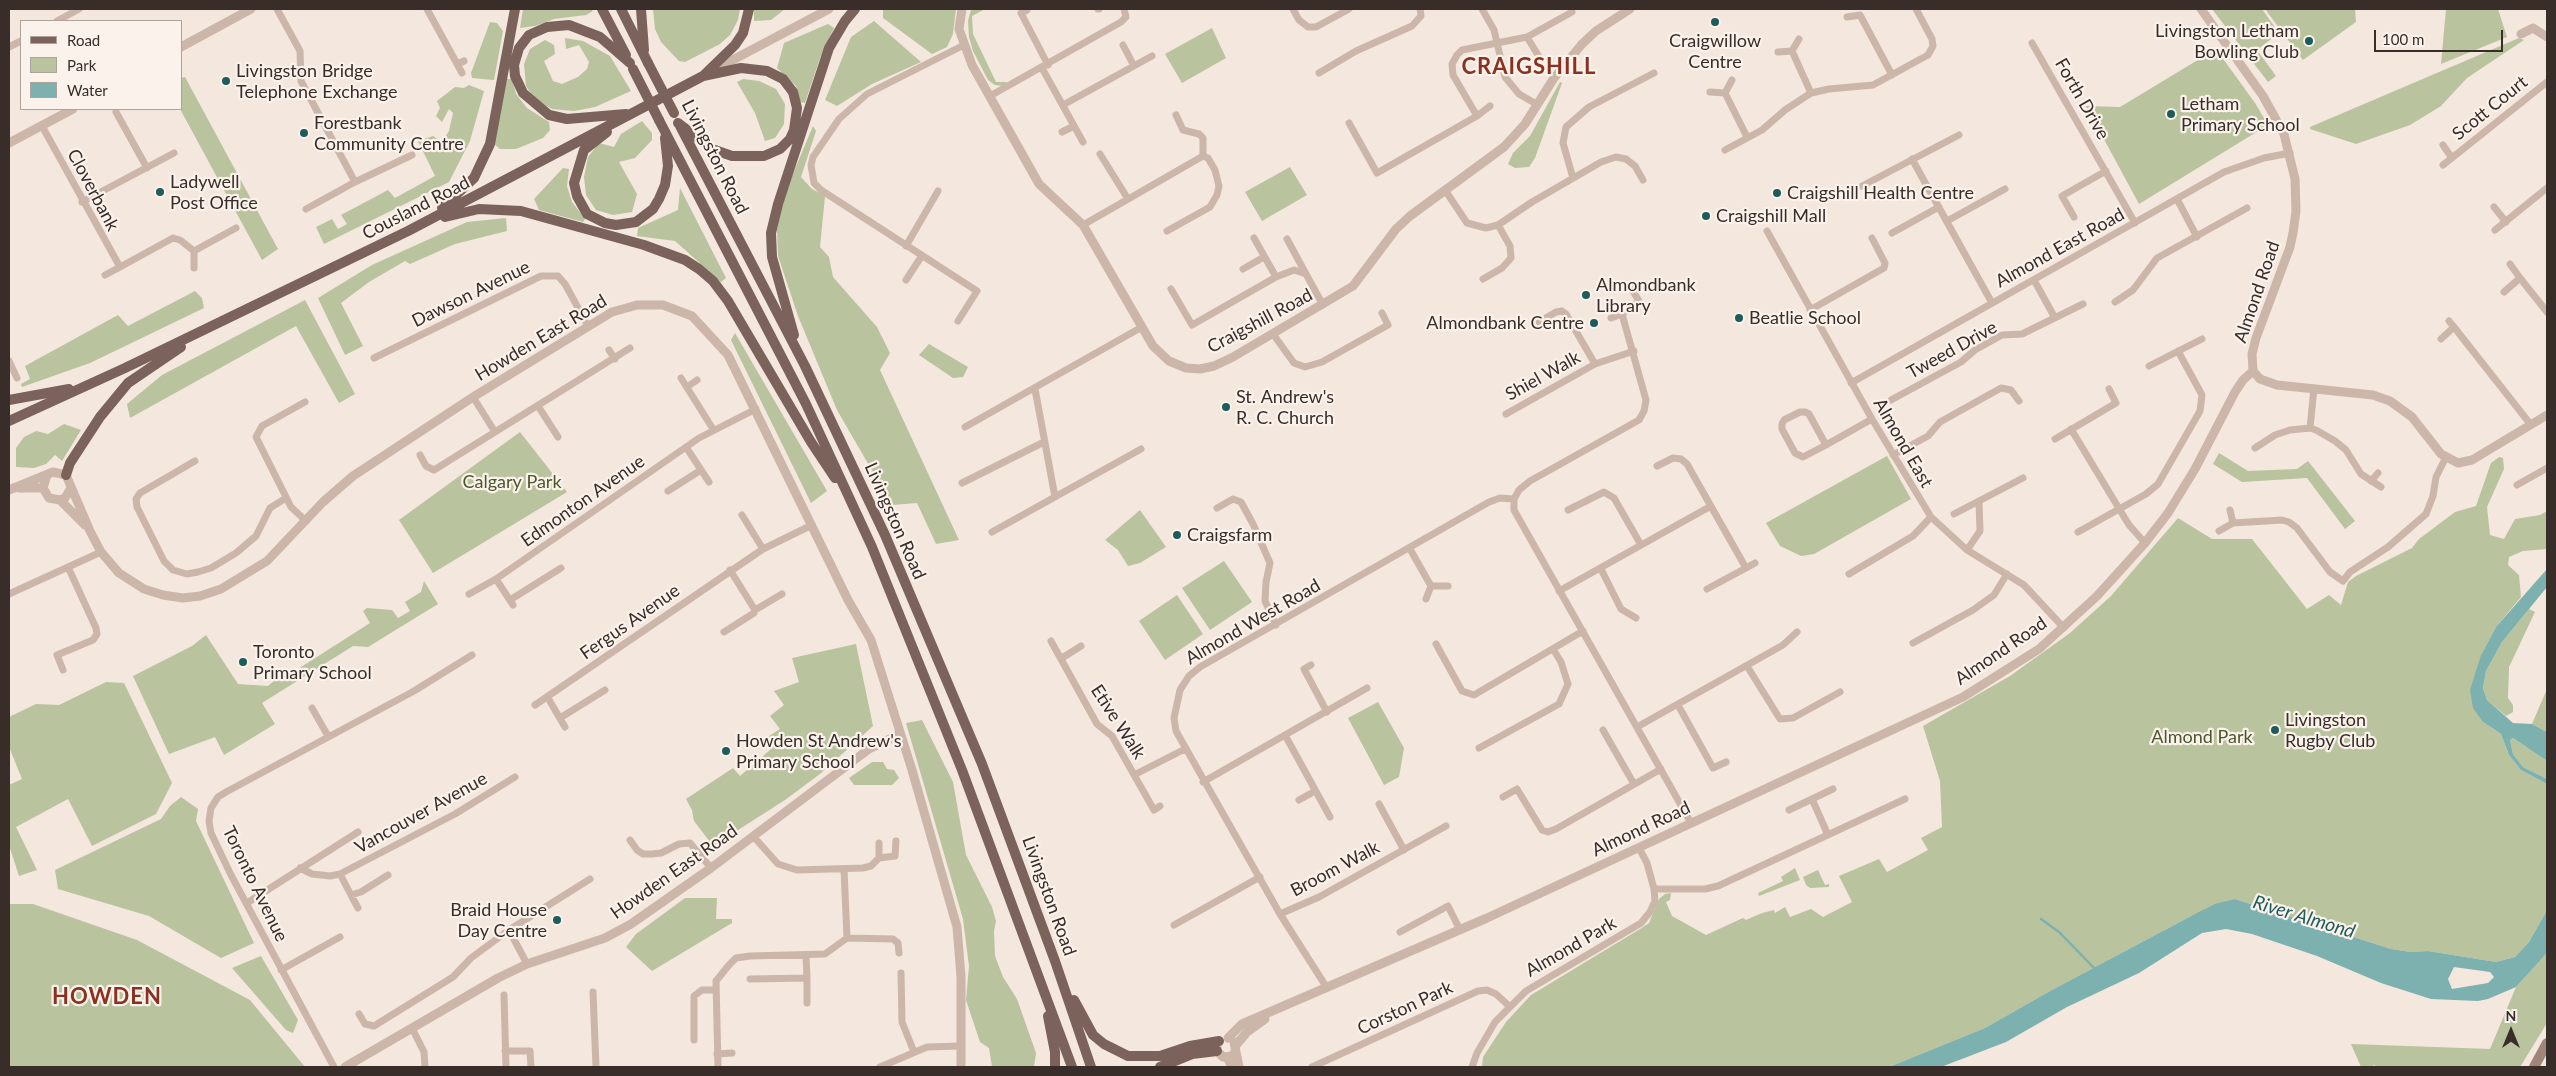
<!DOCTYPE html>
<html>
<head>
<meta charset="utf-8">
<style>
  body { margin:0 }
  #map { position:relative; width:2556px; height:1076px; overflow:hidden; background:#f3e7de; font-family:Lato,sans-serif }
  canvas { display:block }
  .frame { position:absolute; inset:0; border:10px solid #392d29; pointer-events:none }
  .legend { position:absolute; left:20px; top:20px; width:162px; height:90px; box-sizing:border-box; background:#faf2eb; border:1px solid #ada39d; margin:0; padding:6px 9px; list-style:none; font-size:15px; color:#392d29 }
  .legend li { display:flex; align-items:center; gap:10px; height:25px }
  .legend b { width:25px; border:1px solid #ada39d }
  .north { position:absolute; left:2486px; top:1006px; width:50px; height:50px; -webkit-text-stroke:4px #faf2eb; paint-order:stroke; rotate:0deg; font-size:14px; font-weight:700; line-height:20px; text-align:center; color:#392d29 }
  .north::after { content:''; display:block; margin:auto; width:18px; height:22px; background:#392d29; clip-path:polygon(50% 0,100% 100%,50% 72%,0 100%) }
  .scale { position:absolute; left:2374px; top:30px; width:129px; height:22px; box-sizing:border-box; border:2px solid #392d29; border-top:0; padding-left:6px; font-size:15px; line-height:18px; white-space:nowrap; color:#392d29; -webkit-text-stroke:4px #faf2eb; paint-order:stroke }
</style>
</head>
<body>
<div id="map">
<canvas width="2556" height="1076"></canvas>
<div class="frame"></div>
<ul class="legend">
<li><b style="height:6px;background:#7b625a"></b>Road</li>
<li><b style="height:14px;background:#b9c39d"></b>Park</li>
<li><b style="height:14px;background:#7cb1af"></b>Water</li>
</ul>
<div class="north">N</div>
<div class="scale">100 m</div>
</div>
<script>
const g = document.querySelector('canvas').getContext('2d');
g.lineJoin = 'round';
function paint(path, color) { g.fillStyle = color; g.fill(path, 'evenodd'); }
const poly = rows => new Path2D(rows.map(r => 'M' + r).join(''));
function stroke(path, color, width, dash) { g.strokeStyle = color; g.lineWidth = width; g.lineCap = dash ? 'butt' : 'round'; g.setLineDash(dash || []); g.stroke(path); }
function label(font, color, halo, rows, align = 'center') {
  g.font = font + ' Lato,sans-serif'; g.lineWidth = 4.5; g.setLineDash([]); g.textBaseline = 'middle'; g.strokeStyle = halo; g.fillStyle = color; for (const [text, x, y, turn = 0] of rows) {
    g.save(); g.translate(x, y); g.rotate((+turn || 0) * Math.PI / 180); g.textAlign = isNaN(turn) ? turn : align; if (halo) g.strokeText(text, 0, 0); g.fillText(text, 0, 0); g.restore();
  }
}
paint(poly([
  [523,9,591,9,593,11,586,15,554,19,535,26,520,28],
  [653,9,740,9,738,20,730,35,720,44,685,62,679,61,661,42,655,29],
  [754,9,785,9,771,20,754,21],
  [883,9,956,9,953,34,947,47,932,54,883,18],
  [971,9,985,9,972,16,973,34,996,82,1006,82,1007,84,1003,86,995,85,988,80,973,51,969,37,968,21],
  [2212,9,2262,9,2279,33,2257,50,2276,76,2268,82],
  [2265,9,2355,9,2356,22,2303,60],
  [2446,9,2498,9,2507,37,2441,64],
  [874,21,921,62,872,84,837,106,825,100,851,37],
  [490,22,497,23,503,31,494,80,472,78,471,73],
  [828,24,834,28,820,58,805,103,800,102,796,86,777,68,784,43],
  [1212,28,1226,58,1182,83,1165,54],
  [565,38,583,41,610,56,631,91,595,107,574,111,552,109,535,100,526,86,524,64,530,49,545,40,554,45,555,54,544,61,553,81,562,84,578,77,587,69,589,62,579,45,566,49],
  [2519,38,2524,40,2467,78,2441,106,2410,125,2356,144,2310,129,2310,127],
  [2216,49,2255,103,2268,125,2139,204,2086,106,2120,107],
  [185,77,278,249,262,260,180,109,181,78],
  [507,79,512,79,516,94,527,108,549,122,550,130,543,138,516,149,500,149,494,144],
  [743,79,759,81,776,89,785,104,784,124,775,138,765,141,755,113,737,82],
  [1560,82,1562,83,1535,158,1529,167,1515,168,1508,164,1513,153,1530,136],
  [469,85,484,91,470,141,449,182,324,244,316,227,332,219,338,229,347,224,341,215,388,190,395,198,435,176,418,141,433,136,442,142,449,131,453,113,449,109,442,122,436,116,440,108,437,101,455,87,464,88],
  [642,121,652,133,652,140,635,158,619,162,637,194,632,212,613,215,596,210,586,195,584,177,588,157,599,143,614,147,621,134],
  [813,126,816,131,801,177,812,189,825,196,820,247,829,257,833,277,877,327,890,353,880,370,959,540,936,544,917,503,892,505,837,410,798,316,778,256,777,230,784,195],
  [1290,167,1307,195,1262,221,1245,192],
  [563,168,569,169,567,186,572,202,585,219,583,222,539,210,534,199],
  [680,188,726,278,721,282,675,241,637,236,638,228,678,210],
  [506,218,507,231,455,244,410,264,405,261,369,282,341,303,363,346,345,355,318,298,372,265,467,222],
  [195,291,202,298,204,308,90,363,22,387,21,384,30,379,25,366,118,315,128,326],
  [305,300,355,394,339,403,296,326,130,418,127,404,162,375],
  [735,333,827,491,811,503,731,340],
  [929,344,968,367,963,377,953,378,919,355],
  [64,424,81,430,62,461,55,455,46,464,34,468,16,467,16,448,24,437,36,431,48,434],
  [520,432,567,492,433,573,399,520],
  [2219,453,2248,471,2297,469,2308,461,2355,521,2345,529,2307,478,2242,482,2213,464],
  [1887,456,1911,499,1814,554,1801,556,1780,546,1766,523],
  [2499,457,2503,458,2504,469,2487,507,2490,535,2504,539,2515,519,2540,515,2547,511,2547,549,2523,551,2509,557,2508,565,2519,575,2521,597,2496,627,2481,655,2483,722,2501,734,2509,755,2521,770,2547,784,2547,910,2529,942,2515,957,2496,962,2428,951,2411,952,2391,949,2235,899,2191,916,2050,991,1985,1028,1889,1067,1482,1067,1483,1057,1506,1022,1531,995,1640,929,1649,923,1659,899,1665,894,1671,893,1670,900,1666,902,1672,916,1706,935,1743,918,1746,920,1762,913,1774,910,1775,913,1785,907,1790,917,1811,909,1823,917,1852,902,1839,876,1879,859,1887,872,1928,850,1921,838,1942,827,1940,781,1923,726,2010,676,2070,633,2111,596,2178,518,2212,539,2252,539,2307,609,2329,595,2341,605,2348,582,2356,576,2412,548,2419,539,2455,512,2476,506,2491,463],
  [1140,510,1166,547,1140,563,1128,566,1118,550,1105,540],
  [1224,561,1252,602,1210,630,1182,588],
  [424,581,438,604,368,647,353,646,262,703,275,724,224,755,215,737,169,754,133,676,192,646,206,635,238,684,268,686,288,669,298,669,370,623,363,611,367,608,392,610,398,618,410,611,405,602,421,592],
  [1177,595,1203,634,1165,660,1139,621],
  [2529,609,2535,612,2509,667,2508,698,2513,705,2513,712,2506,716,2487,700,2483,688,2486,671,2502,642],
  [856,644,873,726,820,774,785,800,713,846,694,821,692,810,686,799,733,768,740,776,770,750,763,740,780,729,770,716,784,705,774,691,799,682,792,658],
  [106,682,124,683,172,783,156,814,92,846,68,799,16,827,37,870,19,876,9,845,9,785,22,779,9,747,9,717,36,704,59,705],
  [2547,689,2547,732,2532,724],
  [1378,702,1404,748,1399,777,1384,785,1348,718],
  [922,720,953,782,966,855,992,907,996,921,994,931,995,956,1003,977,1017,999,1036,1053,1034,1067,992,1067,989,1048,980,1042,966,1000,969,966,963,919,906,723],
  [2513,738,2547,761,2547,779,2523,767,2513,754,2510,740],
  [872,762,883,762,887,769,894,770,899,778,892,785,854,785,849,778],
  [181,797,198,809,196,821,254,943,221,958,149,916,58,889,55,870,161,819,170,806],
  [1795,868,1800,880,1759,896,1758,893,1783,881,1781,877],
  [1818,870,1825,885,1829,884,1829,887,1810,888,1806,885,1803,877],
  [685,898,717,898,716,919,732,919,732,923,652,971,626,947,636,934],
  [9,904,33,904,137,940,250,1000,305,1067,9,1067],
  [2547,953,2547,1023,2520,1067,2380,1067,2373,1065,2374,1067,2361,1067,2351,1044,2490,1049,2516,987],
  [261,956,298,1020,293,1033,286,1030,232,968]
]), '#b9c39d');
paint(poly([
  [2547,569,2547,587,2502,642,2486,671,2483,688,2487,700,2513,723,2532,724,2547,732,2547,761,2513,738,2510,740,2513,754,2523,767,2547,779,2547,784,2521,770,2509,755,2501,734,2483,722,2473,708,2470,690,2481,655,2496,627],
  [2235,899,2391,949,2411,952,2428,951,2496,962,2515,957,2529,942,2547,910,2547,953,2516,987,2488,999,2478,1001,2431,999,2381,983,2317,956,2252,934,2226,929,2202,933,2139,973,2067,1007,2006,1042,1941,1067,1889,1067,1985,1028,2050,991,2191,916,2215,904],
  [2454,967,2490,972,2494,977,2488,983,2452,989,2448,979]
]), '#7cb1af');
stroke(poly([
  [2041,919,2059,932,2095,969]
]), '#7cb1af', 2.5);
stroke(poly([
  [277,9,300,51,301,81,355,182],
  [427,9,462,73],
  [1098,9,1099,9],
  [1293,9,1299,20,1308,27,1316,27,1349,9],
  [1482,9,1494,30,1505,77,1519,94,1538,105],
  [1027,10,1021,13,1048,65],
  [1847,17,1860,15,1892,75],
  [57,21,79,9],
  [1527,37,1541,60],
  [1799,39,1792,51,1811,93],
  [2032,43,2135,223],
  [1123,45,1134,66],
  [9,47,21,41],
  [1778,52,1792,51],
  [458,64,464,61],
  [1042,68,1083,142],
  [1319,73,1356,51,1412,26,1421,16,1420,9],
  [1732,80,1725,93,1747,137],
  [1710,92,1725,93],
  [990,96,1121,22,1126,17,1124,9],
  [1063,105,1152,56],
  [116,112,147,168],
  [1477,116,1490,106],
  [1349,123,1377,173,1477,116,1453,75,1452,64,1457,55,1462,50,1527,37,1572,12],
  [42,126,120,267,173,238,180,240,194,251,236,228],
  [1062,132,1074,126],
  [2443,145,2452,158],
  [1725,150,1762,130,1785,110,1811,93,1829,89,1873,85,1928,55,1933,46,1932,39,1916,9],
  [1100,154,1128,199],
  [1912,159,1992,303],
  [2443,165,2547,82],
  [1573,178,1563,143,1566,127,1589,107,1654,73],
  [1862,186,1959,135],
  [1445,190,1467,223,1486,228,1498,225,1532,202,1601,162,1616,157,1626,159,1635,166,1643,180],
  [2177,199,2197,237],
  [82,202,174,153],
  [2494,207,2506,222],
  [306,209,355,182,412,155],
  [2074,217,2062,196,2106,171],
  [1947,221,2005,189],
  [1083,225,1203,156],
  [2495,230,2547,188],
  [1167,231,1210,207,1217,195,1219,186,1215,170,1208,158,1203,156,1203,138,1199,134,1183,130,1176,115],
  [1767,231,1872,419,1931,517,1967,550,2024,585,2064,628],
  [1892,233,1939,207],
  [1254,238,1276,277],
  [1287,239,1306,274],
  [906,246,938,191],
  [2510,264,2520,278],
  [194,268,194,251],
  [1243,269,1264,257],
  [105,275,120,267],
  [1483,279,1502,268,1511,258,1510,246,1498,225],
  [906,280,921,257],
  [2034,280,2055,318],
  [1171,289,1192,325,1276,277,1294,270,1306,274,1323,305],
  [2504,292,2520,278,2547,312],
  [2115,302,2133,290,2157,258,2247,208],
  [1810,310,1884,268,1885,263,1872,238],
  [1622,314,1639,301,1631,288],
  [1611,318,1622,314,1646,400,1644,411,1639,420,1530,481,1519,490,1514,499,1514,510,1691,823],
  [958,321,977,291,821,190,814,183,811,165,813,157,839,119,867,94,964,45],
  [2449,321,2454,327],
  [1539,322,1556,312,1562,311,1566,314,1595,364],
  [1273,334,1294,363,1305,367,1322,362,1388,325,1382,313],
  [2441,339,2454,327,2531,425],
  [609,350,615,359],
  [374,358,541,276,558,276,565,284,588,326],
  [9,361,17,378],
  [2149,366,2202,339],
  [681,378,713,429],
  [1851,383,2224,172,2264,158,2290,153],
  [687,387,697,380],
  [1035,389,1055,497],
  [473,397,495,432,630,348],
  [1891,400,1961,362,1975,350,2002,335,2022,334,2083,304],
  [305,402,262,426,256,437,291,507,306,521],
  [538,406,558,437],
  [1506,414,1595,364,1634,351],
  [965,427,1142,327],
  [2310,428,2314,388],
  [2071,429,2129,525,2145,543],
  [2055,439,2116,403,2109,389],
  [1826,445,1809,414,1805,412,1800,412,1784,420,1782,424,1782,429,1795,453,1803,457,1826,445,1872,419],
  [686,447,709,482],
  [2255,448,2275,435,2290,430,2310,428,2316,430,2335,441,2346,450,2361,474,2381,487],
  [420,455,426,466,434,470,495,432],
  [1893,455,1928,436,1940,422,2001,388,2011,390,2019,401],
  [195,461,140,493,136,499,137,507,164,561,173,570,187,574,198,572,211,568,236,553,256,536,270,508,286,498],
  [1657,466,1673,458,1681,459,1687,464,1746,568,1707,589],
  [2371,481,2378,473],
  [962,483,1044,442],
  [2517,485,2547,468],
  [668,491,701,470],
  [1217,508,1233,499,1241,502,1253,524,1270,563,1266,582,1265,601,1276,625],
  [1568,510,1604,492,1614,498,1641,545],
  [2230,510,2233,523],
  [1954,514,2023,478],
  [742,515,763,549],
  [2219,531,2233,523,2282,520,2289,522,2297,528,2330,572,2343,581,2350,572,2388,547,2426,514,2433,496,2436,477,2445,459],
  [992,532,1141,449],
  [2078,532,2146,494,2158,484,2200,411,2202,395,2178,351],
  [1410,549,1431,586,1426,599],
  [1967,550,1980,531,1979,502],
  [1746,568,1755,563],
  [1601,569,1621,609,1636,618],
  [730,570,755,610,782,594],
  [1849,574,1913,536,1931,517],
  [496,579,513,605],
  [1431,586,1448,586],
  [1559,591,1711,506],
  [9,594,101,552],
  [469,594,496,579,699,438,756,409],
  [510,600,561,568],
  [724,632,754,613,755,610],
  [1051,641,1097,724,1112,736,1154,810,1160,806],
  [1913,643,1973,610,1994,595,2007,574],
  [1436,644,1462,691,1474,695,1583,631],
  [1062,658,1081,646],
  [1311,665,1304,669,1327,712],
  [1747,666,1780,719,1793,718,1840,692],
  [63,670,57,655,93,640,97,634,96,628,68,567],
  [548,698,565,727],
  [535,705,763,549,812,525],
  [1678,705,1713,768,1726,762],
  [312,708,328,736],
  [560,718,605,690],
  [1637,727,1783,645,1797,632],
  [1603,730,1634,784],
  [1285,735,1330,817],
  [1479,748,1559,704,1568,684,1561,662,1553,649],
  [1134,775,1185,749],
  [1203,782,1367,688],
  [1503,797,1517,789,1542,830,1548,832,1556,829,1661,769],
  [1812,799,1828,835],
  [1299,800,1315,791],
  [1379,804,1404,850],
  [1789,810,1833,789],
  [753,836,778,864,797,870,863,868,871,866,879,858,895,856,896,841],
  [630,840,637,850,643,854,652,854,661,853,679,844,690,843,711,868],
  [879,843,879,858],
  [300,868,312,874,330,876,340,874,455,814,515,777],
  [844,869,847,938,893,939,898,943,899,953],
  [340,874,351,895,361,892,388,875],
  [1654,889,1705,889,1718,886,1905,799],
  [351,895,358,908],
  [247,903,358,832],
  [1280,914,1319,897,1446,826],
  [1174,925,1260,877],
  [509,930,590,879],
  [1400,932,1448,906,1460,930],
  [281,970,340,937],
  [901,973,902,1022,914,1052],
  [807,978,807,1003],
  [750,979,807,978,806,956],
  [1327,988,1280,914,1176,731,1174,718,1180,690,1189,676,1200,667,1489,502,1500,498,1514,499],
  [593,992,596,1067],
  [504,995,506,1067],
  [359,1014,365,1024,374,1026,453,977,471,958,509,930,527,964],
  [412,1028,424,1052,425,1067],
  [694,1040,694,996,702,990,716,990],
  [505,1051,530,1051,531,1067],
  [717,1054,732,1053],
  [334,1067,231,875,211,833,209,821,211,808,218,797,226,792,414,691,472,655],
  [718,1067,716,981,729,965,736,958,750,956,825,954,847,938],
  [880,1067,927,1047,960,1046],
  [1312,1067,1478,991,1487,990,1496,994,1509,1006],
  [1472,1067,1477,1053,1495,1022,1526,991,1641,923,1650,912,1655,901,1654,889,1647,863,1639,848]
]), '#ccb6a9', 7);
stroke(poly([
  [962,9,959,29,972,65,1039,184,1083,225,1153,346,1169,361,1186,368,1200,369,1214,366,1233,357,1353,286,1396,229,1410,216,1504,147,1525,124,1554,78,1582,44,1596,31,1630,9],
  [2521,34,2533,28,2547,37],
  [181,47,251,9],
  [710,72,829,9],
  [9,143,73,109],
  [2253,371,2260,379,2277,385,2373,395,2390,401,2412,417,2441,454,2458,463,2472,460,2547,415],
  [47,475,43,488,49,498,60,500,65,498,71,488],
  [19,488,43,488],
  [9,490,53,472,66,475,90,531,101,552,119,573,144,589,163,595,183,598,200,596,221,589,267,561,323,502,353,476,473,397,612,312,637,305,663,305,692,316,728,355,848,600,871,640,912,770,957,927,961,977,961,1067],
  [60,500,85,525],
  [1228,1038,1242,1024,1487,918,1963,697,2039,649,2097,596,2145,543,2168,513,2195,469,2235,392,2243,380,2253,371,2252,354,2256,338,2290,247,2293,233,2296,211,2295,179,2284,134,2263,96,2201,9],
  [1234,1042,1239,1067],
  [1217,1044,1217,1051,1223,1057,1232,1056,1235,1052],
  [1236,1045,1247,1032,1265,1019],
  [1227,1057,1232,1067],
  [345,1067,498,978,527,964,605,938,631,924,711,868,869,749,900,734]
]), '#ccb6a9', 9);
stroke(poly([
  [2534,1067,2547,1043]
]), '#a0857a', 10);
stroke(poly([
  [602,9,626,55],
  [621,9,648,63],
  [641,9,644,50],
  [704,75,735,45,743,33,749,9],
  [626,114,567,119,549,115,523,93,515,76,514,65,519,48,529,35,547,27,569,25,600,37,630,63],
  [659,120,806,404,872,547,962,770,1072,1067],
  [680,126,805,366,885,535,982,764,1055,961,1091,1067],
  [607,132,584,150,574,183,577,196,587,214,605,223,616,225,636,222,653,209,659,199,665,185,668,166,665,138],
  [442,208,474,178,490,144,515,9],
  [445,217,479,209,521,211,644,245,685,260,699,269,713,281,728,301,811,442,835,478],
  [794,335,772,257,771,233,778,204,829,48,845,21,855,9],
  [9,400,69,389],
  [9,421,125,368,408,231,703,76,741,68,767,71,783,79,793,92,797,108,794,130,790,139,780,149,764,156,732,156,712,149,678,123],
  [66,475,70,463,100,417,128,383,181,347],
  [1074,1000,1093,1035,1104,1044,1128,1056,1160,1056,1190,1046,1219,1041],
  [1048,1016,1055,1052,1055,1067],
  [1160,1067,1192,1054,1217,1051]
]), '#7b625a', 10);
stroke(poly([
  [648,63,674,113],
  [633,69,659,120]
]), '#7b625a', 10);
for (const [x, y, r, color] of [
  [1715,22,5,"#1e5c5b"],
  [2309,41,5,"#1e5c5b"],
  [226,81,5,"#1e5c5b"],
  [2171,114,5,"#1e5c5b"],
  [304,133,5,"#1e5c5b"],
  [160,192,5,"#1e5c5b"],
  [1777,193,5,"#1e5c5b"],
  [1706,216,5,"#1e5c5b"],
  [1586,295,5,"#1e5c5b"],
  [1739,318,5,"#1e5c5b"],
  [1594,323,5,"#1e5c5b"],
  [1226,407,5,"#1e5c5b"],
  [1177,535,5,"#1e5c5b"],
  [243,662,5,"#1e5c5b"],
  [2275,730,5,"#1e5c5b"],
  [726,751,5,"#1e5c5b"],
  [557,920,5,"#1e5c5b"]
]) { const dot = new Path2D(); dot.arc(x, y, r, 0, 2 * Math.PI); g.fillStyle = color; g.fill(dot); stroke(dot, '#faf2eb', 2); }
label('18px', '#392d29', '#faf2eb', [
  ["Livingston Letham",2299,31,"right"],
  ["Bowling Club",2299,52,"right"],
  ["Craigwillow",1715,41,"center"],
  ["Centre",1715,62,"center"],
  ["Livingston Bridge",236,71],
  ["Telephone Exchange",236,92],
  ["Letham",2181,104],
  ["Primary School",2181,125],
  ["Forestbank",314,123],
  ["Community Centre",314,144],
  ["Ladywell",170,182],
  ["Post Office",170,203],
  ["Craigshill Health Centre",1787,193],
  ["Craigshill Mall",1716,216],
  ["Almondbank",1596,285],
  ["Library",1596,306],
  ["Beatlie School",1749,318],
  ["Almondbank Centre",1584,323,"right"],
  ["St. Andrew's",1236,397],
  ["R. C. Church",1236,418],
  ["Craigsfarm",1187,535],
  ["Toronto",253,652],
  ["Primary School",253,673],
  ["Livingston",2285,720],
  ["Rugby Club",2285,741],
  ["Howden St Andrew's",736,741],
  ["Primary School",736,762],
  ["Braid House",547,910,"right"],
  ["Day Centre",547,931,"right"]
], 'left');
label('18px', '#392d29', '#faf2eb', [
  ["Forth Drive",2082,99,60],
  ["Scott Court",2490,108,-39],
  ["Livingston Road",715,157,63],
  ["Cloverbank",93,190,62],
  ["Cousland Road",416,208,-27],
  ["Almond East Road",2060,248,-29],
  ["Almond Road",2257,292,-71],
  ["Dawson Avenue",471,294,-26],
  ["Craigshill Road",1260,321,-28],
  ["Howden East Road",541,338,-31],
  ["Tweed Drive",1952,350,-29],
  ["Shiel Walk",1543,376,-29],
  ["Almond East",1903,443,60],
  ["Edmonton Avenue",583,501,-35],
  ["Livingston Road",895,521,66],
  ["Fergus Avenue",630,622,-35],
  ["Almond West Road",1253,622,-30],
  ["Almond Road",2001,651,-34],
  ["Etive Walk",1118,722,57],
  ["Vancouver Avenue",421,813,-29],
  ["Almond Road",1641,829,-25],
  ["Broom Walk",1335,869,-28],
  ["Howden East Road",674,872,-35],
  ["Toronto Avenue",255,884,64],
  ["Livingston Road",1049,896,70],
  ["Almond Park",1571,947,-30],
  ["Corston Park",1405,1008,-25]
]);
label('18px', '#4b582c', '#faf2eb', [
  ["Calgary Park",512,482],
  ["Almond Park",2202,737]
]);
label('italic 19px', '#1e5c5b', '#faf2eb', [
  ["River Almond",2304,917,17]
]);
g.letterSpacing = '1px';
label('bold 22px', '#8a3120', '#faf2eb', [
  ["CRAIGSHILL",1529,67],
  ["HOWDEN",107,997]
]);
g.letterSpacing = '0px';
</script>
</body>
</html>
